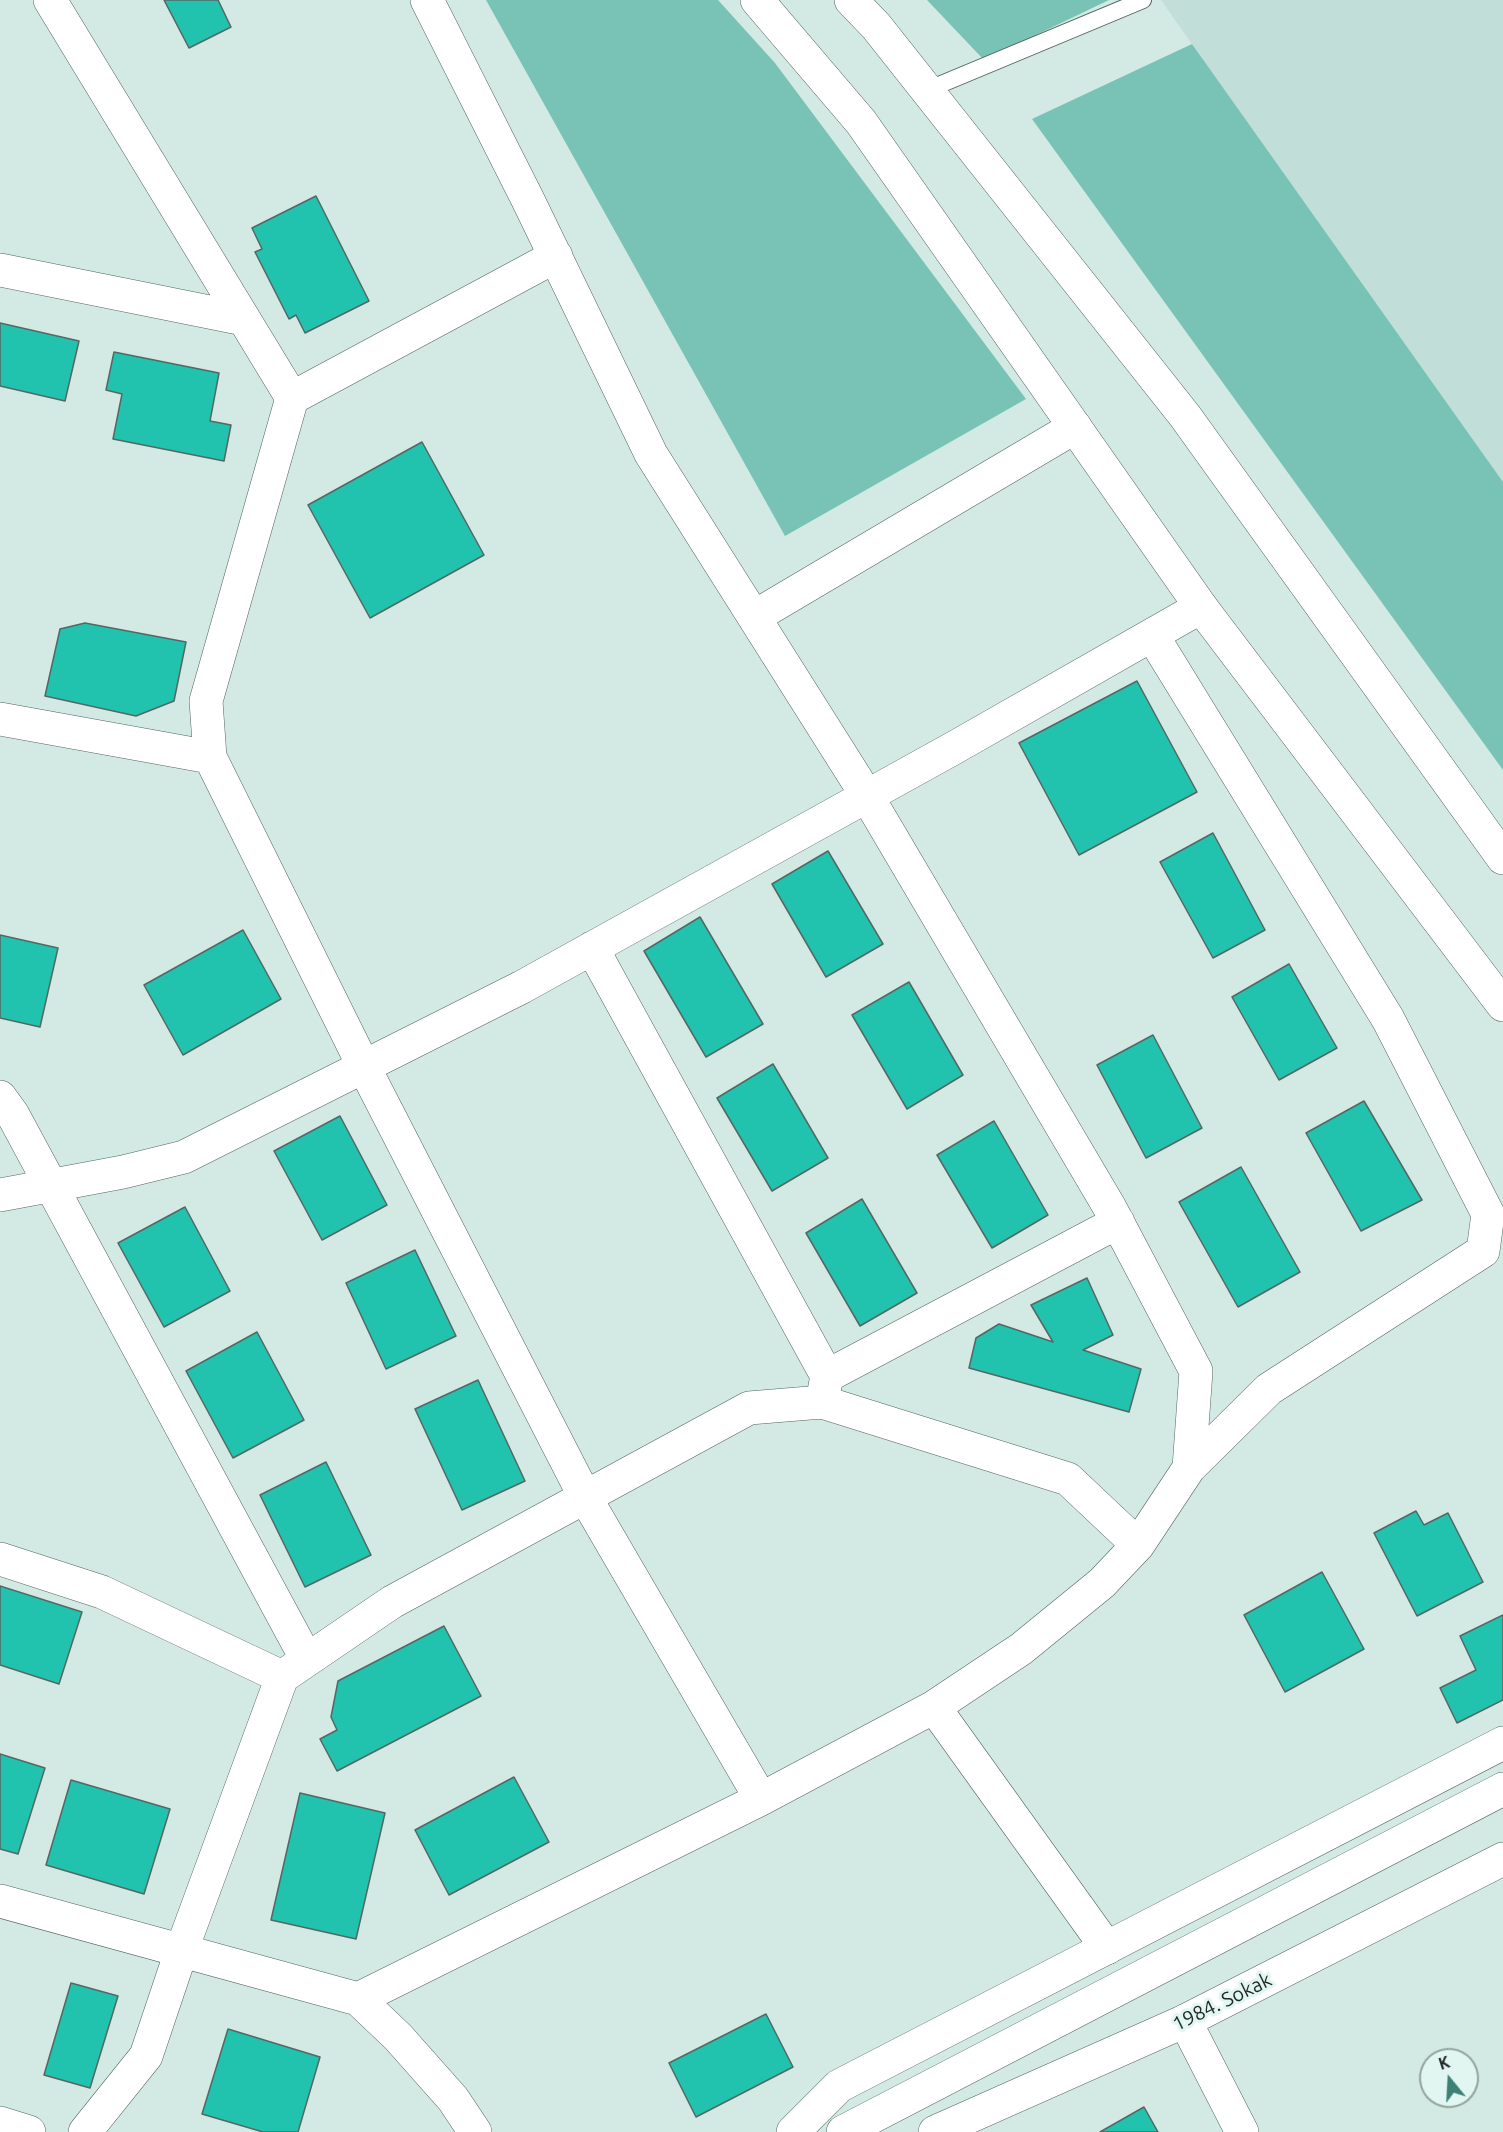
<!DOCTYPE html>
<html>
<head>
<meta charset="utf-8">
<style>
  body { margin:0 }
  #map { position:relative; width:1503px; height:2132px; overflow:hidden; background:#d3e9e4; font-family:Ubuntu,sans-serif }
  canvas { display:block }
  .north { position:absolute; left:1419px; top:2048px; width:60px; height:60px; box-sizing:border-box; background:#e1f6f1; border:2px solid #93a39f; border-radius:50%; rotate:342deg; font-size:16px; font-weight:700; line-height:24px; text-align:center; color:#1f2725 }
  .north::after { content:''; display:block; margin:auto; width:21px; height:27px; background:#3d8176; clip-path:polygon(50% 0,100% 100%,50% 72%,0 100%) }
</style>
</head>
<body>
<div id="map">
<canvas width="1503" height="2132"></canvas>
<div class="north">K</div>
</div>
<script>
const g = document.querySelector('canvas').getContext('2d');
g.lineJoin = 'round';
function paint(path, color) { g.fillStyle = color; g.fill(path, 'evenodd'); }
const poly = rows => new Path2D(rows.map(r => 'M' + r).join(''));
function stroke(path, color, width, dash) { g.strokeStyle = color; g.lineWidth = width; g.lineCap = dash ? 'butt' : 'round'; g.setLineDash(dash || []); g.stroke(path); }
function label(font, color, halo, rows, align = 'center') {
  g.font = font + ' Ubuntu,sans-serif'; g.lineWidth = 6; g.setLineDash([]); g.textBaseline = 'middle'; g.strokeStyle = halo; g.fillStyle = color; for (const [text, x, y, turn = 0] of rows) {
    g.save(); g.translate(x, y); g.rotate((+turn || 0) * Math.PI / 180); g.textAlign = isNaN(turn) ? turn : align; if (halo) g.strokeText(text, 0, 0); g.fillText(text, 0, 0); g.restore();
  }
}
paint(poly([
  [1161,0,1503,0,1503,482,1192,44]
]), '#c1ded8');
paint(poly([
  [486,0,718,0,775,63,1026,399,785,536],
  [927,0,1109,0,984,60],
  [1192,44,1503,482,1503,770,1032,119]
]), '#78c3b6');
const building = poly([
  [164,0,218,0,231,27,189,48,164,0],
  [316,196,369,301,305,333,296,315,289,319,255,252,262,249,252,228,316,196],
  [0,323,79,341,65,401,0,386,0,323],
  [114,352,219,373,210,421,231,425,224,461,113,439,122,394,106,390,114,352],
  [422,442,484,555,370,618,308,505,422,442],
  [85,623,186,642,174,701,136,716,45,696,60,629,85,623],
  [1137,681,1197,792,1079,855,1019,743,1137,681],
  [1213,833,1265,930,1213,958,1160,862,1213,833],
  [828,851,883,944,826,977,772,884,828,851],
  [700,917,763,1024,706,1057,644,951,700,917],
  [243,930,281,999,183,1055,144,985,243,930],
  [0,935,58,948,40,1027,0,1018,0,935],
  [1289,964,1337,1048,1279,1080,1232,997,1289,964],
  [909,982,963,1075,907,1109,852,1015,909,982],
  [1153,1035,1202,1128,1146,1158,1097,1065,1153,1035],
  [773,1064,828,1158,772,1191,717,1098,773,1064],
  [1364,1101,1422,1200,1361,1231,1306,1133,1364,1101],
  [340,1116,387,1205,322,1240,274,1151,340,1116],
  [994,1121,1048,1215,992,1248,937,1155,994,1121],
  [1241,1167,1300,1272,1238,1307,1179,1202,1241,1167],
  [862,1199,917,1293,860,1326,806,1233,862,1199],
  [185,1207,230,1291,164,1327,118,1243,185,1207],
  [415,1250,456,1336,386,1369,346,1283,415,1250],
  [1087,1278,1113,1335,1083,1350,1141,1369,1129,1412,969,1368,976,1338,999,1324,1053,1342,1031,1305,1087,1278],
  [257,1332,304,1420,233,1458,186,1371,257,1332],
  [478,1380,525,1481,462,1510,415,1409,478,1380],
  [326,1462,371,1555,305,1587,260,1495,326,1462],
  [1416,1511,1424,1525,1448,1513,1483,1582,1417,1616,1374,1533,1416,1511],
  [1322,1572,1364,1649,1285,1692,1244,1615,1322,1572],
  [0,1586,82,1612,59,1684,0,1665,0,1586],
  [1503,1615,1503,1700,1457,1723,1440,1688,1476,1670,1460,1636,1503,1615],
  [444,1626,481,1696,337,1771,320,1739,337,1730,331,1717,338,1681,444,1626],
  [0,1754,45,1768,18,1854,0,1849,0,1754],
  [514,1777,549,1842,449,1895,415,1830,514,1777],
  [71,1780,170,1809,144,1894,46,1865,71,1780],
  [300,1793,385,1813,356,1939,271,1920,300,1793],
  [71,1983,118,1996,90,2088,44,2075,71,1983],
  [766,2014,793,2067,696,2117,669,2063,766,2014],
  [228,2029,320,2057,298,2132,263,2132,202,2114,228,2029],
  [1144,2107,1158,2132,1100,2132,1144,2107]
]);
paint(building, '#22c3ae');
stroke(building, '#556763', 1.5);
const service = poly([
  [927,90,1143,0]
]);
const minor = poly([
  [50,0,292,398],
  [556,256,292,398,206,701,210,757,364,1067,585,1497,761,1799],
  [0,270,244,319],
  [754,617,1075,427],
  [1152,635,1388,1019,1488,1214,1483,1251,1269,1389,1189,1468],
  [0,719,210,757],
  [592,948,827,1376,822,1402],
  [0,1097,13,1115,307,1660],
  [0,1195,123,1172,184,1157,522,987,952,749,1201,607],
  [827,1376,1118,1222],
  [0,1559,102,1592,282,1677],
  [934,1707,1107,1948],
  [0,1901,358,1999,398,2037,453,2099,475,2132],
  [358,1999,761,1799,934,1707,1021,1649,1102,1583,1138,1545,1189,1468,1196,1371,1110,1208,867,796,651,454,528,200,427,0],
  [1185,2021,1242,2132],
  [0,2123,29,2132],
  [85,2132,146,2056,182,1949,282,1677,392,1602,749,1408,822,1402,1068,1479,1138,1545]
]);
const secondary = poly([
  [757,0,861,122,1201,607,1503,1005],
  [851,0,876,26,1185,416,1503,858],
  [793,2132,839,2086,1503,1743],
  [843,2132,1503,1789],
  [935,2132,1185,2021,1503,1859]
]);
stroke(service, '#536561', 18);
stroke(minor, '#536561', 34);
stroke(secondary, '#536561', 34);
stroke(service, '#fff', 16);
stroke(minor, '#fff', 33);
stroke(secondary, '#fff', 33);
label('20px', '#1f2725', '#e1f6f1', [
  ["1984. Sokak",1222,2002,-26]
]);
</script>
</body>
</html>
